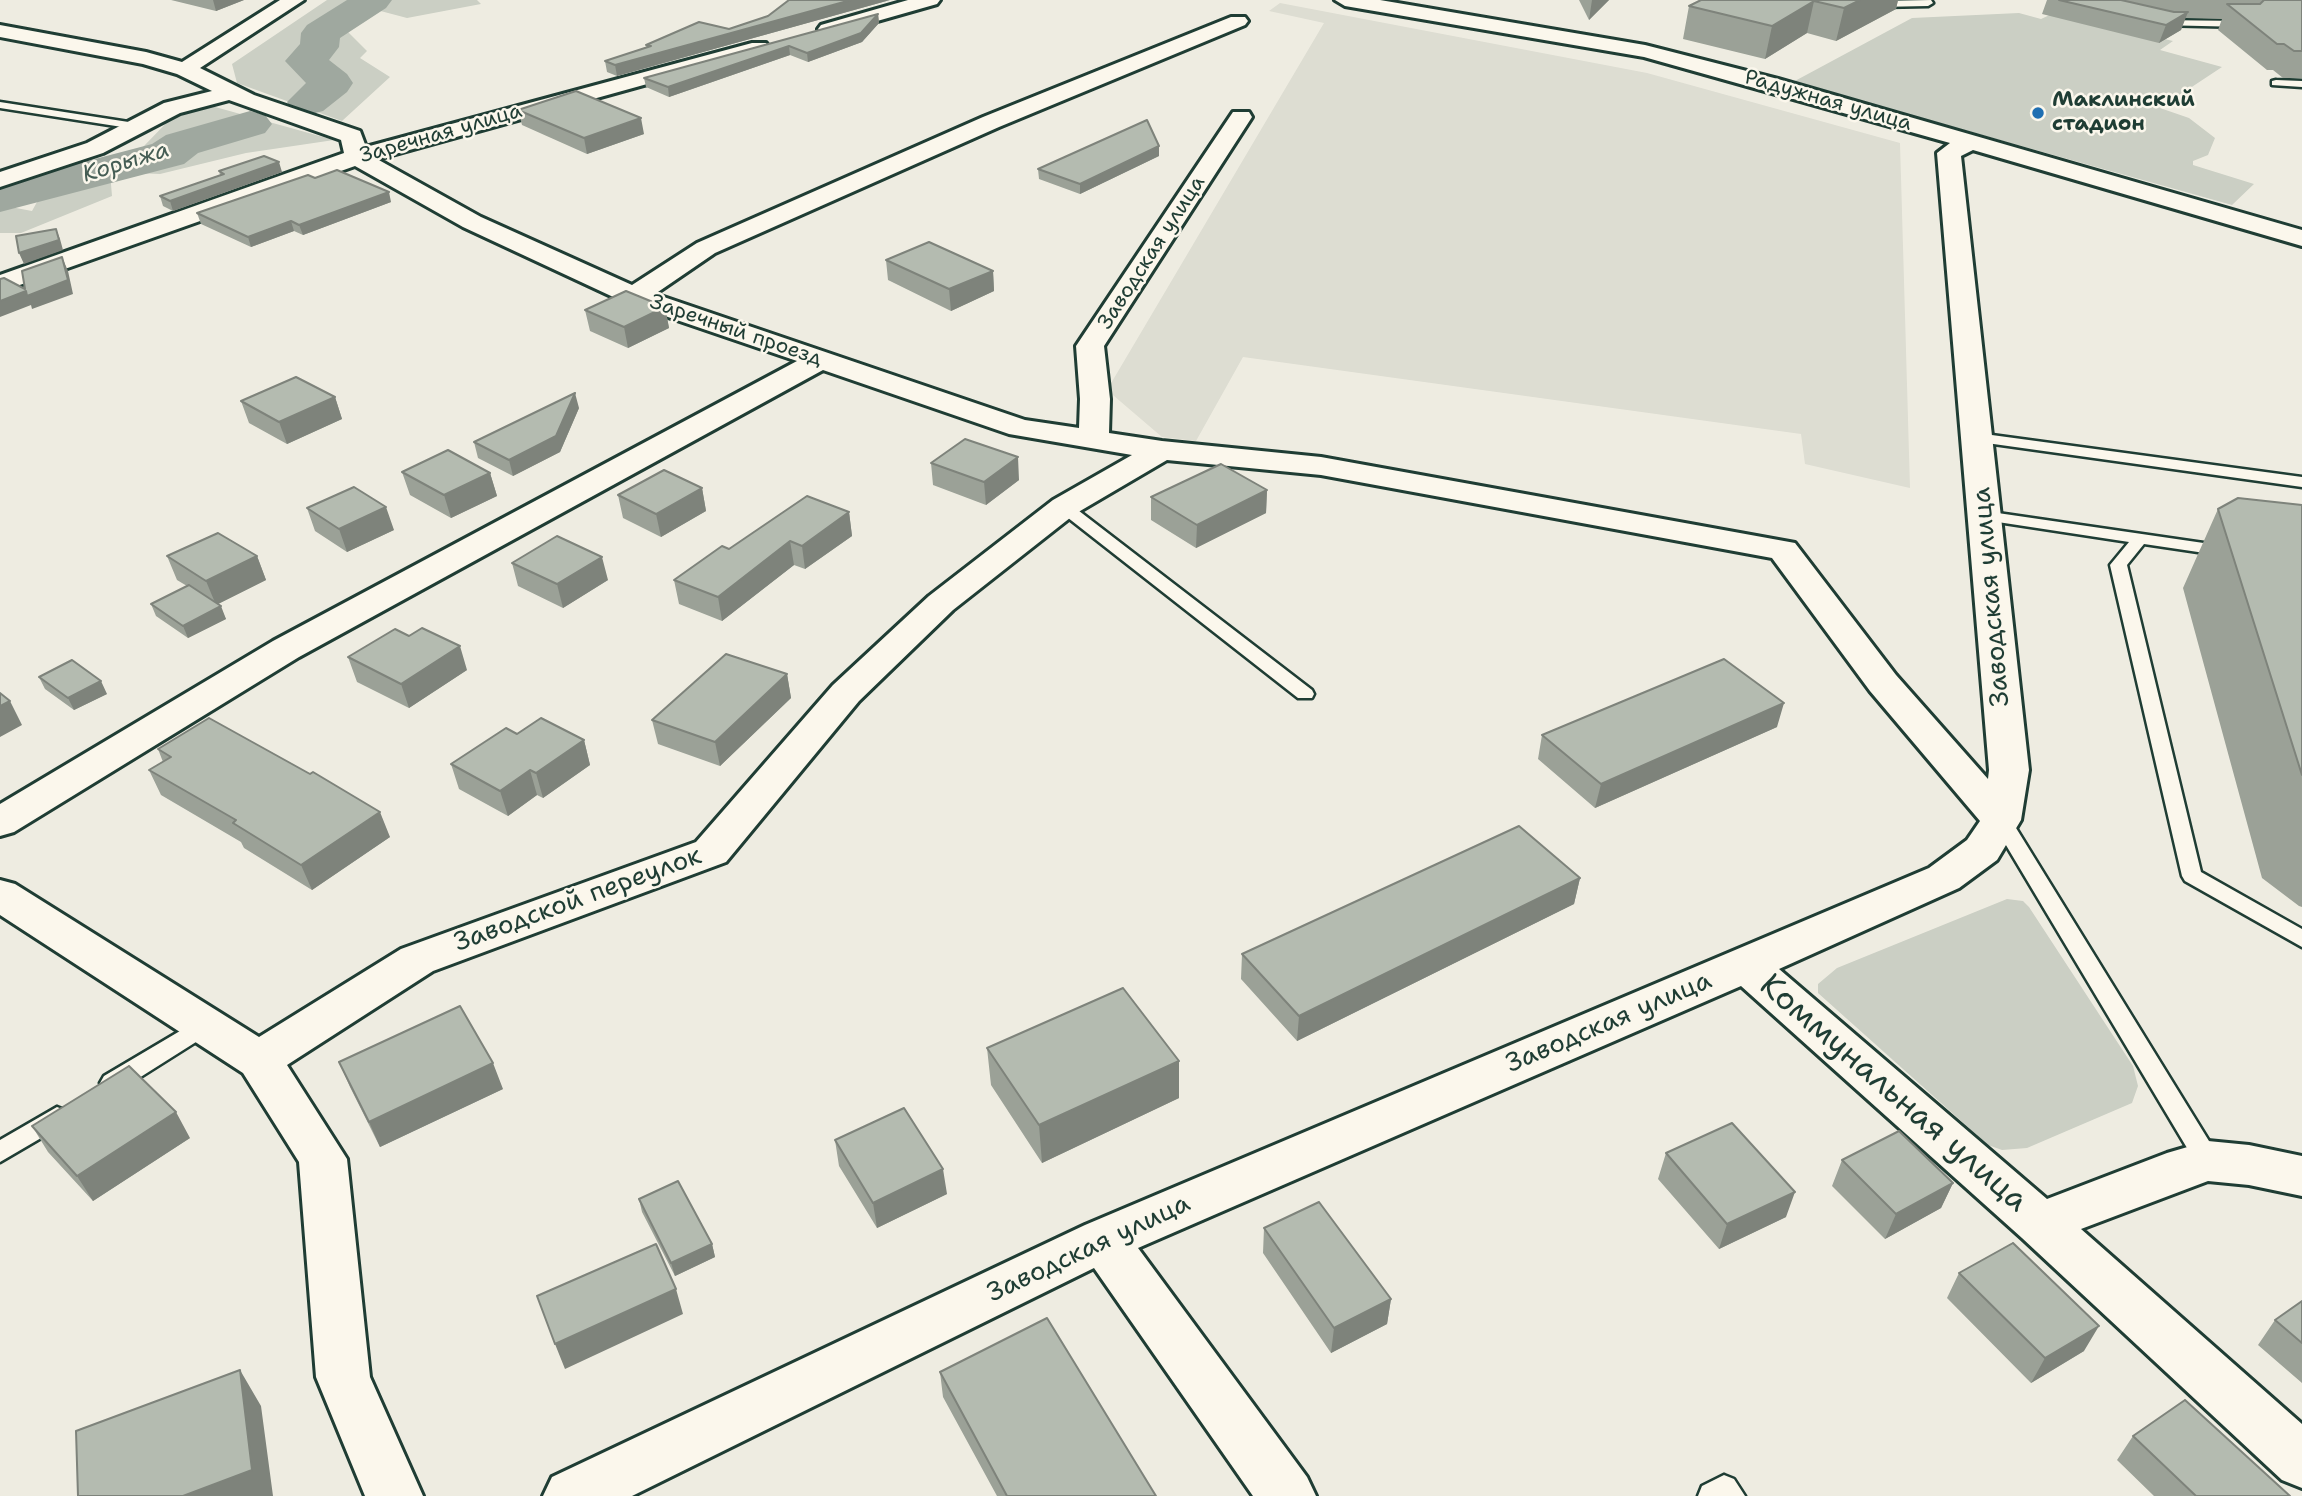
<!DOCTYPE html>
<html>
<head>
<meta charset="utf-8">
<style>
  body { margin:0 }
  canvas { display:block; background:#eeece1 }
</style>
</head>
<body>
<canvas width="2302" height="1496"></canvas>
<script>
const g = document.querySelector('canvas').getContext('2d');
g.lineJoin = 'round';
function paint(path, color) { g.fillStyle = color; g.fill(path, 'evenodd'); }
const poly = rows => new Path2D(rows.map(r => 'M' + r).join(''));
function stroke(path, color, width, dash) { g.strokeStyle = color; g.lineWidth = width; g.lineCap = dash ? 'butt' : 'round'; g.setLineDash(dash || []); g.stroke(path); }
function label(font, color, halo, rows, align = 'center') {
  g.font = font + ' "Shantell Sans",sans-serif'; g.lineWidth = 5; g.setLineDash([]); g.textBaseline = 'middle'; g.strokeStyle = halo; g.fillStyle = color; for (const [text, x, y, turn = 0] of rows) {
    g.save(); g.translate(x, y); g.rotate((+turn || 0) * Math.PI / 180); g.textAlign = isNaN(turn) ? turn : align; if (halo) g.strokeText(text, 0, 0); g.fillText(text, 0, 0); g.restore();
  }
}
paint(poly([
  [1280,3,1647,73,1900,143,1910,488,1805,464,1801,434,1243,357,1196,441,1162,437,1107,390,1324,23,1269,11]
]), '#ddddd2');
paint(poly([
  [327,0,477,0,481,4,407,18,373,9,347,31,367,51,360,58,390,77,342,121,237,83,232,64],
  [2019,13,2041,19,2054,13,2173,41,2160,50,2222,67,2160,108,2189,118,2215,138,2208,155,2193,161,2193,165,2254,184,2232,205,1793,82,1912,18],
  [208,105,334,140,246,153,160,174,110,172,112,196,21,233,0,233,0,205,32,211,52,175,143,147,175,114],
  [2007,899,2023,901,2029,907,2133,1066,2138,1086,2132,1103,2027,1148,2002,1150,1988,1145,1818,993,1818,984,1837,968]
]), '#cbcfc4');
paint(poly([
  [347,0,392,0,386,8,340,38,339,47,329,60,347,74,353,83,347,92,323,111,308,115,293,111,287,102,306,83,285,61,300,44,301,33,307,25,347,0],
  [250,111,265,115,272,124,265,133,198,153,184,164,0,212,0,184,152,144,166,135,250,111]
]), '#9fa89f');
const lane = poly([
  [1931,0,1933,3,1928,6,1878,7,1873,4,1878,1,1931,0],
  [2155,20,2244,21,2249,24,2244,27,2159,25,2155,24,2155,20],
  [2276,80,2302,81,2302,87,2272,85,2272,81,2276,80],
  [0,102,135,123,141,126,135,129,0,108,0,102],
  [1977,433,2302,477,2302,487,1972,441,1969,438,1972,435,1977,433],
  [1064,502,1070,504,1312,690,1314,694,1312,698,1298,698,1058,510,1056,507,1058,504,1064,502],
  [1984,511,2231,547,2233,551,2231,555,2225,556,2144,544,2127,565,2201,872,2302,929,2302,947,2185,881,2182,876,2110,565,2129,542,1978,519,1976,516,1984,511],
  [2001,813,2008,815,2217,1154,2220,1161,2217,1168,2208,1171,2199,1168,1991,820,1994,815,2001,813],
  [207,1015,215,1018,218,1024,215,1030,120,1090,112,1092,104,1090,100,1083,104,1076,207,1015],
  [57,1107,65,1110,69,1117,65,1124,0,1162,0,1140,57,1107],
  [1724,1475,1734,1479,1745,1496,1698,1496,1702,1486,1724,1475]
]);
const street = poly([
  [280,0,304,0,200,68,254,95,360,131,366,147,752,43,766,43,769,47,766,51,377,159,481,217,632,285,697,243,983,117,1231,17,1245,17,1248,21,1245,25,999,127,715,253,655,294,1025,420,1079,428,1080,399,1076,346,1233,112,1249,112,1252,117,1104,346,1110,399,1109,433,1162,441,1321,457,1795,543,1896,675,1988,779,1989,770,1937,153,1950,143,1644,57,1345,6,1335,0,1380,0,1645,45,1778,79,2302,230,2302,246,1973,150,1961,156,2029,770,2021,820,1997,860,1959,888,1779,969,2047,1199,2167,1153,2208,1141,2249,1145,2302,1156,2302,1196,2249,1185,2208,1181,2081,1229,2302,1424,2302,1488,2282,1480,2022,1238,1741,986,1138,1248,1307,1477,1316,1496,1253,1496,1094,1268,632,1496,543,1496,552,1477,1085,1225,1929,868,1967,840,1980,821,1870,691,1772,558,1321,475,1167,460,1075,514,953,610,859,701,726,862,433,971,287,1065,347,1159,370,1377,423,1496,365,1496,316,1377,299,1162,243,1073,0,915,0,880,15,884,259,1037,401,949,696,842,833,685,929,596,1053,500,1132,455,1009,434,823,370,299,657,14,832,0,836,0,804,273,641,797,361,624,302,463,227,355,166,0,292,0,275,344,153,341,140,229,100,180,113,103,153,0,187,0,172,87,143,164,103,212,91,177,74,143,64,0,37,0,25,146,52,182,62,280,0],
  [908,0,940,0,937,4,828,35,821,33,818,29,821,25,908,0]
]);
stroke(lane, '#1f3d34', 5);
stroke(street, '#1f3d34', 6);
paint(lane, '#fbf7ec');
paint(street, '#fbf7ec');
paint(poly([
  [171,0,244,0,216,11],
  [890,0,617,76,607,72,605,61,647,48,646,45],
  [1579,0,1609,0,1589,20],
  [1701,0,1898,0,1896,9,1836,41,1807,33,1765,59,1683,39,1689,6],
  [2047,0,2302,0,2302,78,2283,78,2273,70,2267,70,2218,30,2222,19,2185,18,2181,30,2159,43,2042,14],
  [878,14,879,23,862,42,808,62,790,55,669,97,646,87,644,78],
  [518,110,644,134,587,154,522,125],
  [1159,156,1080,194,1039,179,1038,169],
  [219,171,282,172,173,211,163,206,160,196,220,175],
  [315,178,391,202,303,235,294,231,251,247,201,224,197,213],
  [886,260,993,271,994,291,951,311,888,280],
  [665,307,669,328,628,348,590,331,585,310],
  [335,397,342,419,287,444,249,423,241,401],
  [579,408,560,452,513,476,478,458,474,442],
  [931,463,1019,480,986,505,933,485],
  [402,472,490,473,497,496,451,518,410,495],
  [702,488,706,511,661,537,623,518,618,495],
  [1267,490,1266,513,1196,548,1151,520,1151,497],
  [2302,505,2302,907,2299,906,2262,878,2183,588,2218,509],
  [307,508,394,530,347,552,315,531],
  [849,512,852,536,805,569,794,565,722,621,679,604,674,580,729,549],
  [167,556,257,556,266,580,218,604,226,619,188,638,156,616,151,604,187,586,177,580],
  [512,563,608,580,563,608,518,586],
  [348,657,467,670,409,708,357,682],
  [787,674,791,698,720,766,658,744,652,720],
  [39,677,107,694,74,710,45,689],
  [1777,727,1595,808,1538,759,1542,735],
  [517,734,584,740,590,765,543,798,537,795,508,816,459,789,451,764],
  [158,749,390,837,312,890,244,848,241,842,161,795,149,770,163,762],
  [1580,878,1574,904,1297,1041,1241,979,1242,954],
  [987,1048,1179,1061,1179,1098,1042,1163,991,1085],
  [339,1062,503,1089,380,1147,350,1087],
  [32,1126,190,1138,93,1201,48,1152],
  [835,1140,947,1194,877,1228,839,1166],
  [1666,1153,1786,1217,1719,1249,1658,1179],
  [1842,1160,1953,1183,1941,1208,1885,1239,1832,1186],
  [639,1199,712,1244,715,1257,675,1276,642,1212],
  [1264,1228,1391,1299,1387,1324,1331,1353,1263,1253],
  [1959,1273,2084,1351,2031,1383,1947,1298],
  [2302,1301,2302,1383,2258,1345,2275,1320],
  [940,1372,1156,1496,997,1496,943,1397],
  [2133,1436,2290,1496,2154,1496,2117,1460]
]), '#9ba197');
paint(poly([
  [213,0,244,0,216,11],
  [851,0,890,0,617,76,615,65],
  [1592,0,1609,0,1589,20],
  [1860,0,1898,0,1896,9,1836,41,1844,8],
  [1814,1,1807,33,1765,59,1772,26],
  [2188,12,2181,30,2159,43,2166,25],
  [878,14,879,23,862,42,808,62,807,53],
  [789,46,790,55,669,97,668,87],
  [641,118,644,134,587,154,584,138],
  [1159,146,1159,156,1080,194,1080,184],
  [279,162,282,172,173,211,170,201],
  [389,192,391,202,303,235,299,225],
  [291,221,294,231,251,247,248,237],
  [56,229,60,239,63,250,24,264,19,253],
  [62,257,68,271,73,294,32,309,31,305,0,317,0,301,26,291],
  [993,271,994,291,951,311,949,289],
  [665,307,669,328,628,348,624,327],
  [575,393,579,408,560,452,513,476,509,460],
  [335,397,342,419,287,444,279,422],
  [1018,457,1019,480,986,505,984,482],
  [490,473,497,496,451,518,444,495],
  [702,488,706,511,661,537,656,514],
  [1267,490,1266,513,1196,548,1197,525],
  [386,507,394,530,347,552,339,529],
  [849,512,852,536,805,569,802,546],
  [790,541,794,565,722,621,718,597],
  [257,556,266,580,216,605,206,581],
  [602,557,608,580,563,608,557,584],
  [221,606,226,619,188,638,183,626],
  [460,646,467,670,409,708,401,684],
  [787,674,791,698,720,766,715,742],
  [101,681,107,694,74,710,68,698],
  [10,701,22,725,0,737,0,706],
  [1784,703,1777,727,1595,808,1601,784],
  [584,740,590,765,543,798,536,773],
  [530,770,537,795,508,816,500,791],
  [380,812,390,837,312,890,301,865],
  [1580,878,1574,904,1297,1041,1299,1016],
  [1179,1061,1179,1098,1042,1163,1039,1125],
  [493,1063,503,1089,380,1147,369,1122],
  [176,1112,190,1138,93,1201,77,1176],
  [943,1169,947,1194,877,1228,873,1203],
  [1953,1183,1941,1208,1885,1239,1896,1214],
  [1795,1192,1786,1217,1719,1249,1727,1224],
  [712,1244,715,1257,675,1276,671,1263],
  [676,1289,683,1314,565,1369,555,1344],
  [1391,1299,1387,1324,1331,1353,1334,1328],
  [2099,1326,2084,1351,2031,1383,2045,1358],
  [240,1370,261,1406,273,1496,183,1496]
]), '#7e837b');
const building = poly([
  [789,0,851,0,615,65,605,61,651,46,646,45,699,22,729,29,768,16,789,0],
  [1701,0,1860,0,1844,8,1814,1,1772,26,1689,6,1701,0],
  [2059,0,2121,0,2174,12,2188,12,2166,25,2059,0],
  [2264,0,2302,0,2302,51,2294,51,2284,44,2277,44,2227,4,2260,4,2264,0],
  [878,14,861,33,807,53,789,46,668,87,644,78,878,14],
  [576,91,641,118,584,138,518,110,576,91],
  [1147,120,1159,146,1080,184,1038,169,1147,120],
  [264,156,279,162,170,201,160,196,224,174,219,171,264,156],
  [337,170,389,192,299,225,291,221,248,237,197,213,308,175,315,178,337,170],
  [56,229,59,240,19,253,16,236,56,229],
  [929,242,993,271,949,289,886,260,929,242],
  [62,257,68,280,27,296,26,291,0,301,0,279,4,278,25,289,22,271,62,257],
  [626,291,665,307,624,327,585,310,626,291],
  [296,377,335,397,279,422,241,401,296,377],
  [575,393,556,436,509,460,474,442,575,393],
  [965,439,1018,457,984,482,931,463,965,439],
  [448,450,490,473,444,495,402,472,448,450],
  [1221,464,1267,490,1197,525,1151,497,1221,464],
  [664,470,702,488,656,514,618,495,664,470],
  [354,487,386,507,339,529,307,508,354,487],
  [807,496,849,512,802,546,790,541,718,597,674,580,722,546,729,549,807,496],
  [2238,498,2302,505,2302,775,2218,509,2238,498],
  [218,533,257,556,206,581,167,556,218,533],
  [557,536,602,557,557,584,512,563,557,536],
  [189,585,221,606,183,626,151,604,189,585],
  [422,628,460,646,401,684,348,657,395,629,409,636,422,628],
  [726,654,787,674,715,742,652,720,726,654],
  [1724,659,1784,703,1601,784,1542,735,1724,659],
  [72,660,101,681,68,698,39,677,72,660],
  [0,693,10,701,0,706,0,693],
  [209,718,310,774,313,772,380,812,301,865,233,823,236,820,149,770,171,757,158,749,209,718],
  [541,718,584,740,536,773,530,770,500,791,451,764,506,728,517,734,541,718],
  [1519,826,1580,878,1299,1016,1242,954,1519,826],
  [1123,988,1179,1061,1039,1125,987,1048,1123,988],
  [460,1006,493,1063,369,1122,339,1062,460,1006],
  [129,1066,176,1112,77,1176,32,1126,129,1066],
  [904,1108,943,1169,873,1203,835,1140,904,1108],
  [1732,1123,1795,1192,1727,1224,1666,1153,1732,1123],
  [1899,1131,1953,1183,1896,1214,1842,1160,1899,1131],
  [678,1181,712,1244,671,1263,639,1199,678,1181],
  [1319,1202,1391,1299,1334,1328,1264,1228,1319,1202],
  [2013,1243,2099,1326,2045,1358,1959,1273,2013,1243],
  [656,1244,676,1289,555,1344,537,1296,656,1244],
  [2302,1301,2302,1343,2275,1320,2302,1301],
  [1047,1318,1156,1496,1007,1496,940,1372,1047,1318],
  [240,1370,252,1470,183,1496,78,1496,76,1431,240,1370],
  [2185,1400,2290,1496,2196,1496,2133,1436,2185,1400]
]);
paint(building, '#b4bbb0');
stroke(building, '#7e837b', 2);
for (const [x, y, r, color] of [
  [2038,113,7,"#1f6fb2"]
]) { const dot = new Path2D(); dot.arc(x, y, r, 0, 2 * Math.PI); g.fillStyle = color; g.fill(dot); stroke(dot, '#fbf7ec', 2.5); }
label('21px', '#1f3d34', '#fbf7ec', [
  ["Радужная улица",1828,101,16],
  ["Заречная улица",441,134,-16],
  ["Заводская улица",1152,253,-57],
  ["Заречный проезд",736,331,19]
]);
label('bold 21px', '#1f3d34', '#fbf7ec', [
  ["Маклинский",2052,101],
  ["стадион",2052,125]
], 'left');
label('italic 23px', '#455d54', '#fbf7ec', [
  ["Корыжа",126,163,-17]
]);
label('26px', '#1f3d34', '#fbf7ec', [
  ["Заводская улица",1992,597,-95],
  ["Заводской переулок",578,900,-20],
  ["Заводская улица",1609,1023,-23],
  ["Заводская улица",1089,1249,-25]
]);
label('32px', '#1f3d34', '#fbf7ec', [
  ["Коммунальная улица",1893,1094,41]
]);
</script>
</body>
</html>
